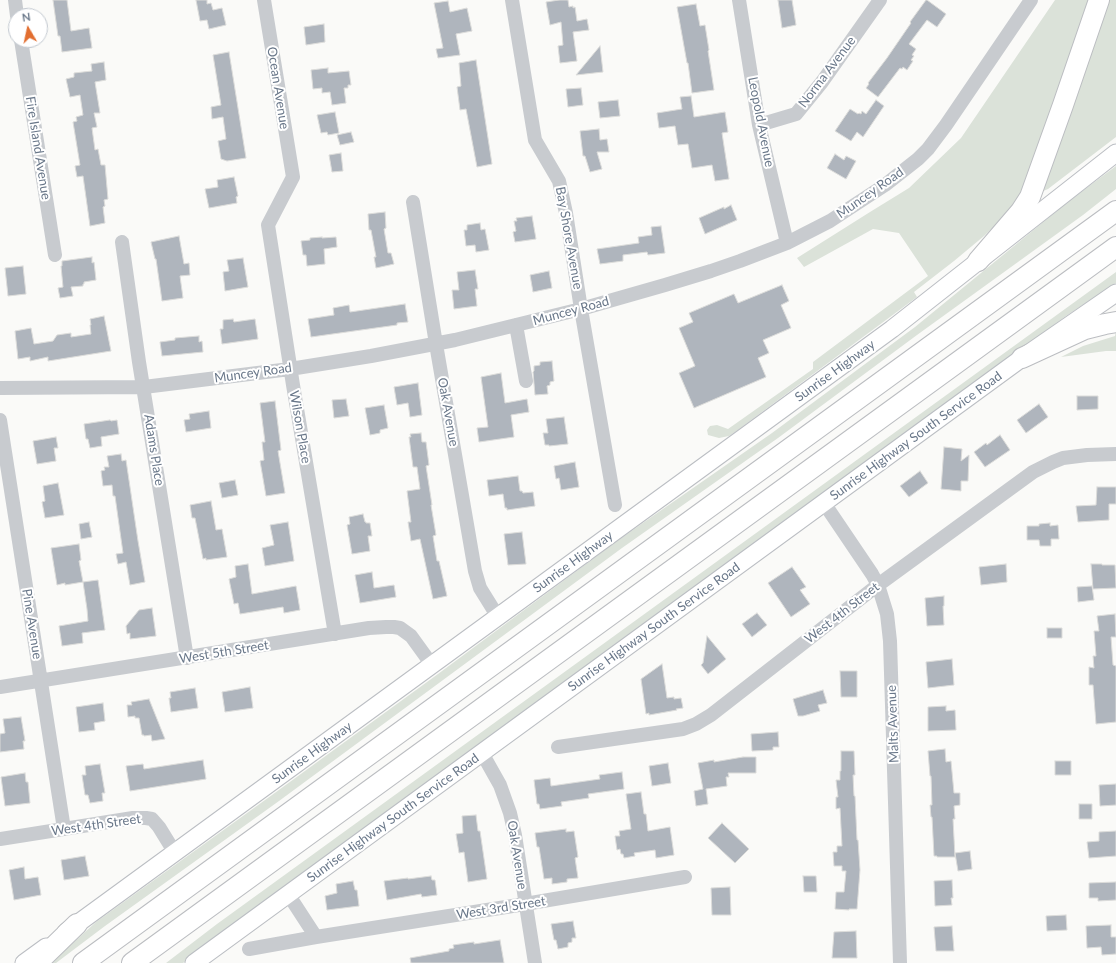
<!DOCTYPE html>
<html>
<head>
<meta charset="utf-8">
<style>
  body { margin:0 }
  #map { position:relative; width:1116px; height:963px; overflow:hidden; background:#fafaf8; font-family:Lato,sans-serif }
  canvas { display:block }
  .north { position:absolute; left:8px; top:8px; width:40px; height:40px; box-sizing:border-box; background:#fff; border:1px solid #c3c9d0; border-radius:50%; rotate:351deg; font-size:11px; font-weight:700; line-height:16px; text-align:center; color:#697789 }
  .north::after { content:''; display:block; margin:auto; width:14px; height:18px; background:#e26e30; clip-path:polygon(50% 0,100% 100%,50% 72%,0 100%) }
</style>
</head>
<body>
<div id="map">
<canvas width="1116" height="963"></canvas>
<div class="north">N</div>
</div>
<script>
const g = document.querySelector('canvas').getContext('2d');
g.lineJoin = 'round';
function paint(path, color) { g.fillStyle = color; g.fill(path, 'evenodd'); }
const poly = rows => new Path2D(rows.map(r => 'M' + r).join(''));
function stroke(path, color, width, dash) { g.strokeStyle = color; g.lineWidth = width; g.lineCap = dash ? 'butt' : 'round'; g.setLineDash(dash || []); g.stroke(path); }
function label(font, color, halo, rows, align = 'center') {
  g.font = font + ' Lato,sans-serif'; g.lineWidth = 4; g.setLineDash([]); g.textBaseline = 'middle'; g.strokeStyle = halo; g.fillStyle = color; for (const [text, x, y, turn = 0] of rows) {
    g.save(); g.translate(x, y); g.rotate((+turn || 0) * Math.PI / 180); g.textAlign = isNaN(turn) ? turn : align; if (halo) g.strokeText(text, 0, 0); g.fillText(text, 0, 0); g.restore();
  }
}
paint(poly([
  [1055,0,1095,0,1017,205,984,236,954,261,914,292,917,297,735,432,729,436,719,438,708,435,707,430,710,426,717,425,728,429,813,369,813,362,928,276,899,233,873,229,804,267,797,258,870,212,909,188,961,138],
  [1106,0,1116,0,1116,137,1048,189,1041,192],
  [1116,166,1116,189,1083,215,917,335,778,438,622,548,279,801,105,926,56,963,51,963,96,922,272,795,438,674,617,541,772,433,915,327,1069,201],
  [1116,272,1116,283,1066,316,914,428,183,963,166,963,217,924],
  [1116,331,1116,351,1106,351,1061,357,1083,346,1115,336]
]), '#dbe2d9');
const building = poly([
  [53,0,67,0,71,31,89,28,92,48,62,52,60,36,58,36,53,0],
  [196,0,207,0,207,4,211,3,213,10,222,8,226,25,209,29,207,20,200,21,196,0],
  [559,0,568,0,569,7,573,6,573,8,575,7,577,21,587,19,589,30,573,32,577,61,560,63,558,46,563,45,561,22,550,25,546,2,559,0],
  [778,0,792,0,796,25,782,28,778,0],
  [926,0,927,0,946,14,937,27,927,20,909,44,916,49,912,55,914,56,911,60,913,61,907,70,903,67,902,69,900,68,878,97,866,88,869,84,868,83,887,58,911,23,910,22,926,0],
  [448,1,450,12,467,8,472,31,456,34,460,55,438,58,436,49,443,48,434,3,448,1],
  [696,4,700,26,705,25,709,50,708,51,714,90,692,93,688,63,687,63,677,7,696,4],
  [324,24,325,42,306,45,304,27,324,24],
  [600,46,603,72,576,75,600,46],
  [229,52,246,158,227,161,221,159,218,141,226,139,223,117,212,119,211,107,221,105,213,55,229,52],
  [476,60,492,164,477,167,466,109,460,110,457,87,461,86,459,63,476,60],
  [104,62,106,80,95,82,100,113,94,113,97,127,92,128,95,150,98,149,101,165,105,165,108,199,104,200,105,206,103,207,105,223,90,226,83,176,77,177,75,166,80,165,73,122,77,121,76,117,83,115,80,95,70,97,66,79,74,77,74,73,92,71,91,64,104,62],
  [328,68,328,73,349,71,351,85,348,85,348,88,344,88,346,103,332,105,330,92,322,93,322,88,313,89,311,70,328,68],
  [581,88,583,105,568,107,566,89,581,88],
  [691,96,694,117,725,112,728,132,722,133,729,179,715,181,712,165,692,168,688,144,678,145,675,126,659,128,657,113,682,109,680,97,691,96],
  [618,100,620,116,600,118,598,102,618,100],
  [876,100,884,106,863,137,857,132,851,141,835,131,850,109,858,114,859,113,861,114,862,111,866,114,876,100],
  [335,112,339,133,328,135,327,132,321,133,317,115,335,112],
  [599,129,600,140,607,139,609,152,597,152,602,169,590,172,585,156,583,156,580,131,599,129],
  [351,132,354,142,340,145,337,135,351,132],
  [341,153,343,171,332,172,329,155,341,153],
  [835,154,844,160,846,156,856,161,846,179,827,168,835,154],
  [234,177,238,196,236,197,237,203,209,208,205,189,218,187,217,180,234,177],
  [731,205,737,220,705,234,699,218,724,207,724,209,731,205],
  [385,212,386,228,384,229,388,253,391,253,394,264,376,268,374,257,376,257,371,230,369,230,368,214,385,212],
  [532,216,536,239,515,242,513,232,516,231,514,221,517,221,516,218,532,216],
  [480,223,481,230,485,229,489,250,476,252,475,245,466,246,464,230,467,230,467,225,480,223],
  [661,226,665,253,648,255,647,252,623,255,623,261,600,264,597,249,639,243,638,237,652,235,651,227,661,226],
  [179,236,184,264,189,263,190,275,180,276,183,298,162,301,156,259,155,259,151,242,179,236],
  [322,237,322,238,336,237,337,247,324,249,325,264,307,266,306,255,303,255,301,241,310,240,310,238,322,237],
  [92,257,92,263,94,262,96,280,84,282,84,284,83,284,83,286,71,287,73,296,60,298,58,288,63,287,61,266,62,266,62,261,92,257],
  [243,258,248,287,225,291,223,272,229,271,227,260,243,258],
  [23,266,26,294,8,296,5,268,23,266],
  [475,270,478,289,475,289,477,306,454,309,452,290,459,290,457,272,475,270],
  [549,271,552,288,533,292,530,275,549,271],
  [782,285,789,301,781,305,791,328,763,340,769,353,758,358,766,377,694,408,679,373,695,366,679,328,693,322,689,313,734,294,738,303,782,285],
  [405,304,408,322,397,323,397,325,311,337,308,319,334,315,333,308,349,305,350,312,405,304],
  [104,316,111,351,48,361,48,357,30,361,30,357,18,359,15,331,31,328,34,344,53,341,57,335,71,333,71,337,91,334,90,325,91,325,90,319,104,316],
  [233,319,234,322,255,319,258,339,222,344,220,329,223,329,223,320,233,319],
  [199,336,199,342,202,341,203,352,162,356,160,342,175,340,175,338,199,336],
  [552,361,554,381,550,382,550,385,547,386,548,394,535,395,533,372,534,371,534,366,540,365,540,362,552,361],
  [501,373,505,403,527,399,529,412,511,415,514,437,479,442,477,428,488,427,481,377,501,373],
  [418,383,422,415,410,417,408,403,397,405,394,387,418,383],
  [1077,396,1098,396,1098,409,1077,410,1077,396],
  [346,399,349,416,334,418,332,400,346,399],
  [275,401,281,450,278,451,285,493,266,496,260,461,264,460,262,442,265,442,260,403,275,401],
  [1039,404,1048,417,1026,433,1017,420,1039,404],
  [384,405,388,428,380,430,380,433,370,435,365,408,384,405],
  [209,411,211,428,186,432,184,420,190,419,189,414,209,411],
  [564,417,568,444,549,446,549,445,545,445,543,433,548,433,546,419,564,417],
  [110,420,111,421,117,420,119,434,101,437,102,446,90,448,88,439,86,439,84,424,110,420],
  [421,433,422,442,426,442,429,465,426,466,432,505,431,505,436,535,433,536,437,561,439,561,447,596,433,599,420,539,411,541,408,522,411,522,407,491,420,489,417,467,413,467,409,437,411,437,410,434,421,433],
  [1000,435,1010,450,985,467,974,452,986,443,987,445,1000,435],
  [56,437,58,448,54,448,56,461,37,464,33,441,56,437],
  [944,447,962,449,961,461,969,455,968,481,961,481,961,491,941,489,944,447],
  [121,454,122,461,126,460,138,541,145,582,130,585,126,562,118,564,116,554,123,553,115,496,113,496,112,485,103,486,101,471,105,470,104,467,109,467,107,456,121,454],
  [575,462,579,487,561,490,559,478,556,479,554,466,575,462],
  [920,471,928,483,909,497,900,486,920,471],
  [518,476,520,491,522,491,523,493,533,492,535,506,507,510,507,508,505,508,503,494,489,496,487,480,518,476],
  [235,480,238,495,222,498,219,483,235,480],
  [58,483,64,515,45,518,42,502,45,501,43,486,58,483],
  [1097,487,1116,487,1116,504,1109,504,1109,520,1078,522,1076,506,1096,505,1097,487],
  [211,501,216,530,222,529,227,557,206,560,206,558,203,559,195,518,192,518,190,505,211,501],
  [363,514,365,522,366,522,366,523,370,523,372,536,368,536,370,551,352,554,347,525,350,524,349,517,363,514],
  [89,522,92,537,81,539,79,524,89,522],
  [288,522,294,561,265,566,262,548,274,545,270,525,288,522],
  [1050,523,1050,526,1058,525,1059,539,1051,539,1051,546,1040,546,1039,540,1027,540,1027,526,1039,526,1039,524,1050,523],
  [522,532,526,564,508,565,504,534,522,532],
  [79,544,81,560,79,561,83,582,98,580,105,630,82,633,83,643,62,646,59,626,88,621,87,609,83,582,65,585,65,583,57,585,51,548,79,544],
  [248,564,252,594,296,586,300,610,284,613,283,607,240,614,238,603,234,604,229,579,236,577,235,566,248,564],
  [1006,564,1007,582,981,585,979,567,1006,564],
  [1091,564,1102,564,1102,565,1115,565,1116,588,1093,589,1091,564],
  [792,567,806,587,800,590,810,604,791,617,768,583,792,567],
  [372,572,374,588,394,585,396,597,360,603,355,575,372,572],
  [1092,586,1094,600,1078,602,1077,587,1092,586],
  [944,596,944,606,943,606,944,625,927,626,925,598,944,596],
  [152,608,156,636,130,639,130,633,127,634,126,626,139,610,152,608],
  [757,613,767,625,752,637,742,624,757,613],
  [1115,614,1116,637,1111,637,1113,665,1116,666,1116,722,1096,724,1093,685,1089,685,1089,667,1094,668,1093,656,1096,656,1094,631,1099,631,1097,616,1115,614],
  [1047,628,1062,628,1062,638,1047,638,1047,628],
  [707,636,726,659,708,674,701,665,703,663,707,636],
  [952,659,954,685,928,688,926,662,952,659],
  [662,664,667,698,674,697,674,699,681,698,683,708,676,709,677,710,649,715,649,713,646,714,641,679,662,664],
  [840,671,857,671,857,697,841,697,840,671],
  [250,687,253,708,225,712,222,692,250,687],
  [195,688,198,708,171,712,169,698,171,698,170,692,195,688],
  [823,690,827,703,818,705,820,711,803,716,798,716,793,699,823,690],
  [149,699,165,739,152,741,151,735,144,736,144,735,142,735,139,718,135,718,135,716,128,717,127,705,132,705,131,702,149,699],
  [103,703,105,721,94,723,95,730,79,732,76,707,103,703],
  [946,706,946,711,955,710,956,730,928,731,928,707,946,706],
  [21,717,25,741,23,741,24,749,0,752,0,734,5,733,3,719,21,717],
  [778,732,779,747,773,747,773,750,752,751,751,734,778,732],
  [945,749,946,762,951,761,954,793,960,793,960,805,954,806,955,819,953,819,955,857,937,857,937,856,934,856,932,817,931,817,930,805,932,805,931,776,930,776,928,751,945,749],
  [841,751,854,751,855,775,853,775,854,796,855,796,857,840,858,840,860,870,857,909,849,909,849,910,835,909,836,892,844,892,846,871,842,871,842,866,834,866,833,852,837,852,837,846,842,846,840,808,836,809,836,797,838,797,836,780,840,780,840,771,841,771,841,751],
  [743,757,756,757,756,773,728,773,729,777,726,777,727,786,706,789,708,804,696,806,694,791,703,789,698,763,714,760,714,762,743,757],
  [203,760,206,779,130,791,126,766,143,764,144,769,203,760],
  [1055,761,1071,761,1071,775,1055,775,1055,761],
  [668,763,671,783,652,786,649,766,668,763],
  [100,764,105,793,102,793,103,801,90,803,88,795,85,795,82,775,86,775,85,766,100,764],
  [622,772,624,789,588,794,589,798,561,802,562,806,540,809,539,804,537,804,534,780,550,778,551,786,600,779,599,775,622,772],
  [25,773,26,782,28,782,30,803,5,806,1,777,25,773],
  [1116,784,1116,805,1100,806,1099,785,1116,784],
  [641,792,644,814,646,814,648,831,670,827,674,855,656,858,655,850,634,853,635,856,624,858,623,854,621,854,620,849,617,850,615,836,620,836,619,831,631,829,626,794,641,792],
  [1079,804,1092,804,1092,819,1079,819,1079,804],
  [476,815,478,831,480,831,487,879,468,882,464,852,459,853,456,834,463,833,462,816,476,815],
  [722,823,749,849,735,863,708,838,722,823],
  [566,829,566,832,574,831,578,857,575,858,578,878,567,879,567,882,552,884,552,878,544,879,539,847,537,847,535,833,566,829],
  [1116,831,1116,856,1089,858,1087,842,1099,841,1099,832,1116,831],
  [970,851,972,869,958,871,955,853,970,851],
  [85,856,89,876,64,880,61,860,85,856],
  [24,867,25,879,38,877,41,895,14,900,9,870,24,867],
  [431,876,432,880,435,880,437,895,422,897,421,894,387,900,384,881,408,878,408,879,431,876],
  [803,876,816,876,817,892,804,892,803,876],
  [952,880,953,898,951,898,952,905,935,906,934,881,952,880],
  [353,881,355,890,357,890,359,906,327,910,325,896,337,893,336,884,353,881],
  [1116,882,1116,900,1098,901,1098,898,1089,898,1089,883,1116,882],
  [730,887,731,915,712,915,711,888,730,887],
  [1066,915,1067,930,1047,931,1046,916,1066,915],
  [573,921,576,938,572,938,572,942,568,943,568,947,558,949,556,940,554,940,551,924,573,921],
  [1111,925,1111,937,1116,937,1116,954,1102,955,1101,947,1087,948,1086,926,1111,925],
  [952,926,954,951,936,951,934,927,952,926],
  [856,931,857,958,832,958,834,932,856,931],
  [500,940,504,963,411,963,410,958,449,951,449,949,454,948,453,945,474,942,474,944,500,940]
]);
paint(building, '#afb5bd');
stroke(building, '#dcdcda', 1);
const major = poly([
  [66,932,892,329,1116,153],
  [24,963,46,947],
  [194,963,1022,358,1116,293]
]);
const highway = poly([
  [978,261,1021,211,1030,197,1063,105,1099,0],
  [1022,358,1085,329,1105,324,1116,322],
  [37,963,77,924],
  [83,963,1116,211],
  [132,963,1116,247]
]);
stroke(major, '#bbbec3', 19);
stroke(highway, '#bbbdc1', 22);
stroke(poly([
  [15,0,17,16],
  [264,0,293,177,268,225,293,385,335,634],
  [512,0,535,140,559,181,566,213,581,309,615,505],
  [739,0,759,125,787,243],
  [21,40,55,255],
  [759,125,796,114,822,82,880,0],
  [413,202,436,344,475,571,480,588,498,617],
  [122,242,139,362,187,658],
  [516,325,526,381],
  [0,388,144,387,290,369,371,356,455,340,581,309,665,285,711,271,740,261,787,243,830,221,885,185,918,159,928,149,946,125,1031,0],
  [0,420,64,829],
  [824,503,872,574,878,585,887,614,890,641,900,963],
  [0,687,369,628,386,627,394,627,400,628,411,636,432,665],
  [558,747,683,729,696,724,711,715,878,585,1033,472,1053,462,1063,458,1087,455,1116,454],
  [482,753,500,785,510,813,515,835,535,963],
  [0,839,133,818,146,818,152,819,159,827,175,853],
  [288,894,316,937],
  [249,949,316,937,525,904,685,877]
]), '#c8cbcf', 14);
stroke(major, '#fff', 17);
stroke(highway, '#fff', 20);
label('13px', '#697789', '#fff', [
  ["Norma Avenue",827,72,-53],
  ["Ocean Avenue",278,88,81],
  ["Leopold Avenue",761,122,79],
  ["Fire Island Avenue",38,148,81],
  ["Muncey Road",870,193,-35],
  ["Bay Shore Avenue",569,238,80],
  ["Muncey Road",571,311,-15],
  ["Sunrise Highway",835,371,-36],
  ["Muncey Road",253,373,-8],
  ["Oak Avenue",448,412,80],
  ["Wilson Place",300,427,80],
  ["Sunrise Highway South Service Road",916,436,-36],
  ["Adams Place",154,450,81],
  ["Sunrise Highway",573,562,-36],
  ["West 4th Street",842,613,-38],
  ["Pine Avenue",32,624,81],
  ["Sunrise Highway South Service Road",654,627,-36],
  ["West 5th Street",224,652,-9],
  ["Malts Avenue",893,724,-92],
  ["Sunrise Highway",312,753,-36],
  ["Sunrise Highway South Service Road",393,818,-36],
  ["West 4th Street",96,825,-8],
  ["Oak Avenue",517,855,81],
  ["West 3rd Street",501,908,-9]
]);
</script>
</body>
</html>
